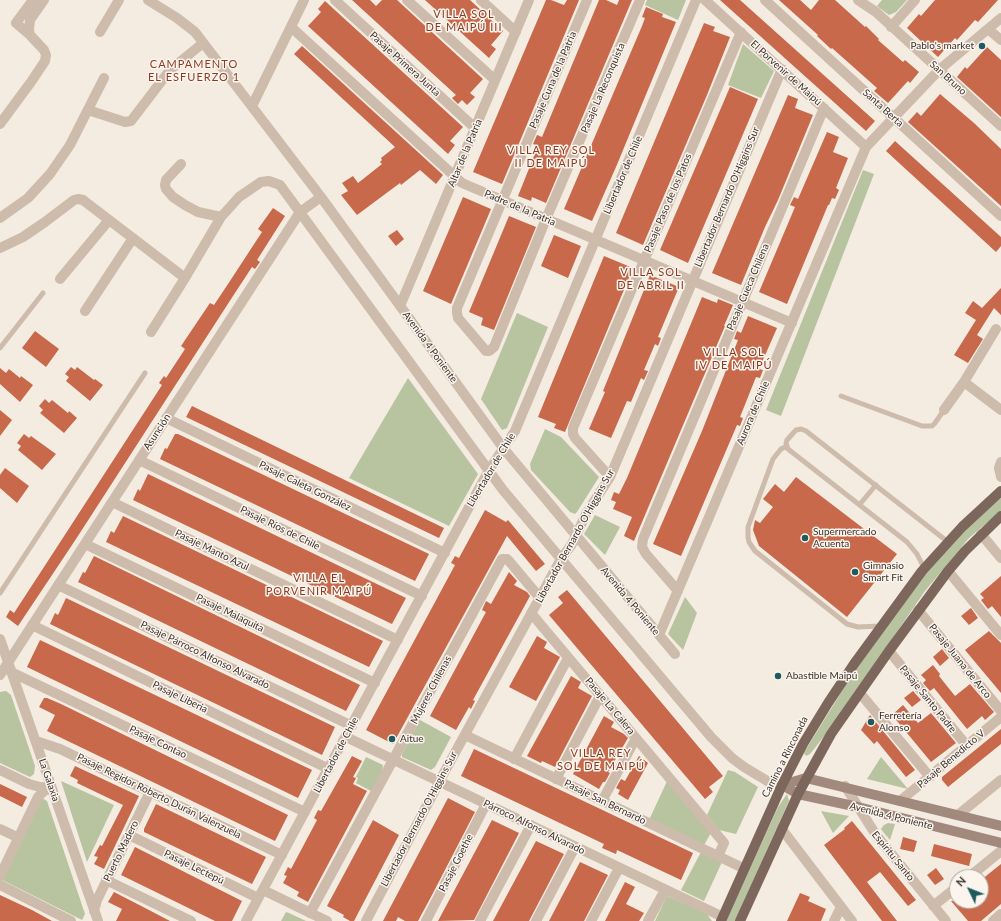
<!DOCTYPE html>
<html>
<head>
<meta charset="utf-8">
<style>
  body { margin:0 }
  #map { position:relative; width:1001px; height:921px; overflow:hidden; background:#f4ebe1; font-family:Lato,sans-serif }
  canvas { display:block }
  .north { position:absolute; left:949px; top:869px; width:40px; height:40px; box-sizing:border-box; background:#fbf5ee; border:1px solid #aea6a0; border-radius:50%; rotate:313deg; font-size:11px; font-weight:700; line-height:16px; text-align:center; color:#3b302b }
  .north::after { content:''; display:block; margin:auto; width:14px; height:18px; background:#1f5a5e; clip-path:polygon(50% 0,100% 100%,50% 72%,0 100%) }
</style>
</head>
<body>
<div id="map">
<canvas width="1001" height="921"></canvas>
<div class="north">N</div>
</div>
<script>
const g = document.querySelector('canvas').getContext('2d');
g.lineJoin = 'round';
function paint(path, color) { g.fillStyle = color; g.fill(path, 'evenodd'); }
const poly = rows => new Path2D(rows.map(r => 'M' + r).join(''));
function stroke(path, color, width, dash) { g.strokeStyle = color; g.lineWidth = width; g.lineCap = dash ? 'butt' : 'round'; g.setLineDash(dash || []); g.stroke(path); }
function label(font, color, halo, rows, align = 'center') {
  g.font = font + ' Lato,sans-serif'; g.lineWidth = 3; g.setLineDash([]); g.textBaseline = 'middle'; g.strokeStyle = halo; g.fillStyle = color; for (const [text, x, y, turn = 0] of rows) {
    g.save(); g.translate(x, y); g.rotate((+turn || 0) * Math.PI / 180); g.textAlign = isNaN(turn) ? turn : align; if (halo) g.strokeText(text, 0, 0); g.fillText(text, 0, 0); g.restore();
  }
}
paint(poly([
  [647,0,686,0,678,20,645,5],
  [882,0,907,0,896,12,889,15,877,6],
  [743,44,774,71,761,98,728,85],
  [863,170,874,174,781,416,766,410],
  [517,313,548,327,507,428,502,430,481,399],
  [408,378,478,474,449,526,349,478],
  [545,429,561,437,599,477,577,512,575,514,570,512,531,470,530,464],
  [1001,498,1001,511,969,538,925,591,829,730,810,754,806,756,804,753,808,746,868,649,930,568,972,521],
  [595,515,620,527,605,555,584,534],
  [685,597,697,613,683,650,668,634],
  [6,691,11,695,35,766,34,774,30,777,0,763,0,692],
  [420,720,451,737,435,767,431,770,402,757,402,754],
  [366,757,383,765,382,771,371,791,356,783,358,778,356,777],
  [881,757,908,789,867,779],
  [728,770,735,772,758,787,736,834,719,830,707,815],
  [669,777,712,831,703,847,649,820],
  [61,781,114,805,87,862],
  [787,794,789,801,735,921,726,921,778,807],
  [42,798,47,801,85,914,82,920,0,879],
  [821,811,849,816,833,833],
  [888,823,895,824,890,840,884,833,881,829,884,825],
  [701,852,722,862,704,901,681,890],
  [667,896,706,913,712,921,655,921],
  [286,912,289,913,306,921,281,921]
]), '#b8c4a0');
paint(poly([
  [352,0,370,0,376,6,382,0,397,0,483,79,470,93,475,97,467,105,462,100,458,104,452,98,456,95],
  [425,0,470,0,503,31,491,45,496,49,489,58],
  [546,0,551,0,564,5,567,0,579,0,502,184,473,172],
  [599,0,606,0,617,5,619,0,632,0,546,203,532,197,531,201,518,196,538,146,533,144,537,135,542,137],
  [720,0,740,0,875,121,866,131],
  [779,0,800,0,811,10,819,0,835,0,865,27,866,26,879,39,878,40,903,62,905,60,919,72,910,83,908,81,888,103,874,91,877,88,832,48,831,49,817,36,818,35],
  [935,0,998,0,978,22,975,20,957,40,955,38,938,57,907,28,919,14,921,16],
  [325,1,463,127,450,141,455,145,448,154,308,26,321,12,318,9],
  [646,7,663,14,662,17,676,22,616,167,592,221,564,209,642,26,645,18,642,17],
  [704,23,715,27,713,31,730,37,707,95,643,245,616,233],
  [302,46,443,175,436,184,420,170,401,185,400,183,357,215,341,195,348,191,342,183,353,176,358,183,382,164,380,162,382,160,381,158,395,147,294,54],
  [987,47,1001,60,1001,117,957,77,965,67,967,69],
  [730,87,758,99,688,263,660,250],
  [940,94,974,123,1001,149,1001,206,908,122,917,112,921,116],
  [788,95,798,99,795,108,813,115,778,200,765,227,741,285,712,273],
  [827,132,839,137,833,152,848,158,836,188,839,190,835,199,832,198,829,205,828,205,787,304,759,292,795,207,790,205,794,197,798,199],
  [895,141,1001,237,1001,246,996,252,886,151],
  [463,197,491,209,451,304,423,291],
  [273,208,285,216,257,260,260,262,255,269,252,267,233,296,76,539,18,626,6,617,10,610,14,613,57,547,162,385,159,383,164,376,166,378,185,349,181,346,210,303,214,305,228,284,262,232,258,229],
  [509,216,536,227,494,330,481,325,483,318,469,312],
  [397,230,404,239,396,246,388,236],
  [554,235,581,246,568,278,541,266],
  [604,256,633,268,565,432,554,428,556,424,538,417],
  [650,275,679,287,658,337,661,338,658,346,655,344,644,370,648,371,644,380,641,378,631,402,627,401,611,438,589,429,605,392,603,391],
  [1001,288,1001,315,994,308,977,335,983,339,968,363,954,355,976,320,965,313,973,301,982,308],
  [702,297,717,303,718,299,733,305,724,326,725,326,634,541,624,536,632,517,613,509,616,502,611,500,614,492,619,494,627,478],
  [748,316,777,328,759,369,763,370,760,378,756,377,740,417,743,418,740,426,737,425,681,556,653,544,702,431,738,340,734,339,737,331,741,333],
  [35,331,59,349,46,367,22,348],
  [71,367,75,370,77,367,94,380,95,379,103,385,90,401,66,381,69,377,65,374],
  [0,368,6,373,9,369,20,378,21,376,33,385,20,402,0,384],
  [45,399,49,403,52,400,68,413,69,411,77,418,64,433,40,413,43,410,39,406],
  [192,406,444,528,439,538,186,417],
  [0,410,12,420,0,436],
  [24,434,29,438,31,436,56,454,42,470,18,450,21,446,17,443],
  [175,434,178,434,429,554,415,581,160,459,165,448,167,449],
  [5,468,29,486,17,503,0,488,0,475],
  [148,474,406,598,392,624,133,500,138,489,140,491],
  [796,477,897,554,847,617,759,546,753,530,755,520,760,523,773,507,763,499,775,484,784,492],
  [485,510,506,522,508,520,545,564,536,571,507,536,393,744,366,730,455,565,451,563,455,556,459,558],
  [123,516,383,641,369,667,106,542,111,531,114,533],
  [94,556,360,685,346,711,78,582,83,572,85,573],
  [509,572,517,581,514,585,527,592,530,596,473,700,475,701,471,709,469,707,456,730,430,716,486,612,482,610,486,601,491,604],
  [1001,576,1001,617,992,606,988,609,981,600,984,598,980,594],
  [567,590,723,776,709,787,713,792,705,799,549,615,563,603,558,597],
  [66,598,335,727,322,755,50,624,55,613,58,615],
  [971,608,978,618,969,625,961,616],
  [989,631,1001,643,1001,693,965,650],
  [537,636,547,642,544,648,560,657,536,701,509,687],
  [40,640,312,770,298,798,27,667],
  [942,649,949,658,940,666,933,657],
  [933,665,940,674,939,676,955,696,970,684,994,712,985,720,982,716,967,729,934,688,930,691,923,683,926,680,921,675],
  [571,676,581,682,578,688,592,696,555,767,542,761,541,763,527,756],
  [913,691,921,700,912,707,904,698],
  [44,698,47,698,61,704,288,815,275,841,47,731,55,715,39,707],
  [903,705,918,723,931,713,956,743,931,762,892,715],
  [870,715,915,770,906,777,877,741,874,744,861,730],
  [604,716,614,722,611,727,624,734,628,738,608,772,610,773,605,782,603,782,599,789,573,774],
  [1001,729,1001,744,948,787,942,780,942,777],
  [474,749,693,853,681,880,617,850,616,854,602,848,604,844,461,776],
  [352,756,362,761,353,777,356,778,353,784,367,791,308,902,297,896,299,892,283,883,287,876,284,875,288,867,291,869,317,820,314,818,318,810,321,811],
  [639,756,648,763,628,800,618,794,620,790,616,788,621,779,625,781],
  [75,766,139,796,104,869,94,864,98,857,94,856,100,845,102,846,123,805,77,783,78,780,70,776],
  [0,784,27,797,22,807,0,796],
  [448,798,475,812,432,895,418,921,405,921,398,917,396,921,383,921],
  [156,804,266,857,252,884,144,832,144,829],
  [373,820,399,835,354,921,350,921,343,917,344,915,327,906],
  [492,820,519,833,474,920,438,921],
  [852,821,916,900,908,906,880,872,867,882,897,921,882,921,824,845,845,829,844,828],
  [903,837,917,841,914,852,900,849],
  [536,841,564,854,540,900,529,921,493,921],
  [934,844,972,854,969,866,931,856],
  [135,847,242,901,232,921,215,921,121,875],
  [580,862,608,875,584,921,549,921],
  [1001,864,1001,904,981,921,968,921,951,901,981,901,981,880],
  [936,868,944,879,935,885,927,875],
  [625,882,635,887,626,904,644,913,639,921,605,921],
  [114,892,147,909,170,921,116,921,122,909,108,902],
  [800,893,810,897,808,901,826,909,821,921,787,921],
  [0,895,32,910,52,921,0,921]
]), '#c8694b');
stroke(poly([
  [0,348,43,293],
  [841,396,922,426,932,426,935,423,944,410],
  [787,446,781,449,773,459,748,527,748,537,749,542,755,551,847,624,858,627,880,626],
  [860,504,876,485],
  [922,570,923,566,917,554,907,542,788,449,786,443,787,440,796,430,801,429,806,431,948,542],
  [0,593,145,373]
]), '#cdbbac', 5);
stroke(poly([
  [148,0,177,18,195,32,321,197,504,449,675,654],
  [335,0,475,128],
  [407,0,495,80],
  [481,0,516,32],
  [587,0,457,308,457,313,458,318,486,351,489,351,494,347,546,219,640,0],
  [705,0,866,147],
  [765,0,1001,216],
  [858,0,876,12,1001,126],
  [291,27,462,183,792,323],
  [891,27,915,0],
  [988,29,1001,40],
  [100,32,119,0],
  [30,35,29,30,30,20,44,0],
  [252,106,304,0],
  [88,110,125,122,131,121,170,70,203,43],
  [0,124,31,82,45,61,46,55,44,50,30,35,16,23,33,0],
  [181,164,166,180,165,185,166,189,173,197,185,205,198,212,221,217],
  [0,218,28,198,50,174,70,145,104,78],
  [0,248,23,237,45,222,74,200,78,199,83,200,185,278],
  [60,279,109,220],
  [400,306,529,0],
  [85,311,133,238],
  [151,332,185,278,221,217,231,206,239,197,261,182,269,181,280,185,503,490,711,737,732,758,744,767,769,782,782,785],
  [964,382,1001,410],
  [944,410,964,382,996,329],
  [166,418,445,553],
  [139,460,422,596],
  [1001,462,999,468,1001,477],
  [610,477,575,438,573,434,573,428,741,32],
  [112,502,398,640],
  [981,534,1001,558],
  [85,544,375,683],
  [948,571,1001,635],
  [58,585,352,726],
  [678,591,646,554,642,547,643,539,824,108],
  [918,610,1001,711],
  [531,613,724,843,718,856],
  [32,625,329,769],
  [659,635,866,147,939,70,1001,18],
  [0,639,98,921],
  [889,651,967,746],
  [11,672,305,812],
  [0,675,300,212,321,197],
  [859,692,930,777],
  [465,735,745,869],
  [346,737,723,917],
  [36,741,60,749,282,855],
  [514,759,568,658],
  [0,770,29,784,40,787,50,788],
  [556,779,600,696],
  [845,786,876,835,946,921],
  [602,801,636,738],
  [900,801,1001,717],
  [958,815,1001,780],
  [781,828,852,921],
  [0,829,19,838],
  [129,835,258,898],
  [0,876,38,797,44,791,51,788],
  [969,877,1001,851],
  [106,880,191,921],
  [0,885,71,921],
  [263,890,327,921],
  [933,906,957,887],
  [94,911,97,900,150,792],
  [310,913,502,559,507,559,509,561,540,598],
  [246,921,489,470,515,431,696,0],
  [366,921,445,771,561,559,572,544,586,514,610,477,782,69],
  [426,921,486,804],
  [480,921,531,825],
  [536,921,575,847],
  [591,921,619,868],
  [648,921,665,890],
  [834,921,841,907],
  [993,921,1001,914]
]), '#cdbbac', 10);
stroke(poly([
  [782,785,798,794,858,807,1001,843],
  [782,785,806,778,1001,826]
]), '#a18a7d', 10);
stroke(poly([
  [721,921,782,785,803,744,828,703,854,664,922,571,962,527,1001,491],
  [740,921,798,794,831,734,889,651,948,571,965,551,1001,516]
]), '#7d675c', 10);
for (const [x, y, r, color] of [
  [982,46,4,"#1f5a5e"],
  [805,538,4,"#1f5a5e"],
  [855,572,4,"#1f5a5e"],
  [778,676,4,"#1f5a5e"],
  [871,722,4,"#1f5a5e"],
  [392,739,4,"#1f5a5e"]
]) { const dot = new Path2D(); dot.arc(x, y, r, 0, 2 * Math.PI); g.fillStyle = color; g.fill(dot); stroke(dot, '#fbf5ee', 1.5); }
label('10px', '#3b302b', '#fbf5ee', [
  ["Pablo's market",974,46,"right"],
  ["Supermercado",813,532],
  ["Acuenta",813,544],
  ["Gimnasio",863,566],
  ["Smart Fit",863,578],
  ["Abastible Maipú",786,676],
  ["Ferretería",879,716],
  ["Alonso",879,728],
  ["Aitue",400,739]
], 'left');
label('10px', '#3b302b', '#fbf5ee', [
  ["Pasaje Primera Junta",405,64,42],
  ["El Porvenir de Maipú",786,73,42],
  ["San Bruno",948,78,42],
  ["Pasaje Cuna de la Patria",553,80,-67],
  ["Pasaje La Reconquista",603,88,-67],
  ["Santa Berta",883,108,42],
  ["Altar de la Patria",465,153,-67],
  ["Libertador de Chile",623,175,-67],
  ["Libertador Bernardo O'Higgins Sur",727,197,-67],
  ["Pasaje Paso de los Patos",668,203,-67],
  ["Padre de la Patria",520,208,23],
  ["Pasaje Cueca Chilena",748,287,-67],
  ["Avenida 4 Poniente",430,347,54],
  ["Aurora de Chile",753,413,-67],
  ["Asunción",157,432,-57],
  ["Libertador de Chile",491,470,-59],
  ["Pasaje Caleta González",305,486,26],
  ["Pasaje Ríos de Chile",280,528,26],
  ["Libertador Bernardo O'Higgins Sur",575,536,-61],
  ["Pasaje Manto Azul",212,550,26],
  ["Avenida 4 Poniente",630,601,50],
  ["Pasaje Malaquita",230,613,26],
  ["Pasaje Párroco Alfonso Alvarado",205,655,26],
  ["Pasaje Juana de Arco",960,661,51],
  ["Mujeres Chilenas",431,690,-62],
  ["Pasaje Liberia",180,697,26],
  ["Pasaje Santo Padre",928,699,51],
  ["Pasaje La Calera",610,706,50],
  ["Pasaje Contao",158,742,26],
  ["Libertador de Chile",336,755,-62],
  ["Camino a Rinconada",785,757,-63],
  ["Pasaje Benedicto V",951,759,-40],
  ["La Galaxia",49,780,71],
  ["Pasaje Regidor Roberto Durán Valenzuela",159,796,26],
  ["Pasaje San Bernardo",605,802,26],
  ["Avenida 4 Poniente",891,816,14],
  ["Libertador Bernardo O'Higgins Sur",419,819,-62],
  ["Párroco Alfonso Alvarado",534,827,26],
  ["Puerto Madero",121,851,-64],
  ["Espíritu Santo",893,856,51],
  ["Pasaje Goethe",456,863,-63],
  ["Pasaje Lectepú",194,867,26]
]);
g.letterSpacing = '1px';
label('11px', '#8c3b22', '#fbf5ee', [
  ["VILLA SOL",464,14],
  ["DE MAIPÚ III",464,27],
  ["CAMPAMENTO",194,64],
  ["EL ESFUERZO 1",194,77],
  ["VILLA REY SOL",551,150],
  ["II DE MAIPÚ",551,163],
  ["VILLA SOL",651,272],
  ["DE ABRIL II",651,285],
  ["VILLA SOL",734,352],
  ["IV DE MAIPÚ",734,365],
  ["VILLA EL",319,578],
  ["PORVENIR MAIPÚ",319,591],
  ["VILLA REY",601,753],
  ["SOL DE MAIPÚ",601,766]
]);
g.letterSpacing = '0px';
</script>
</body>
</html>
